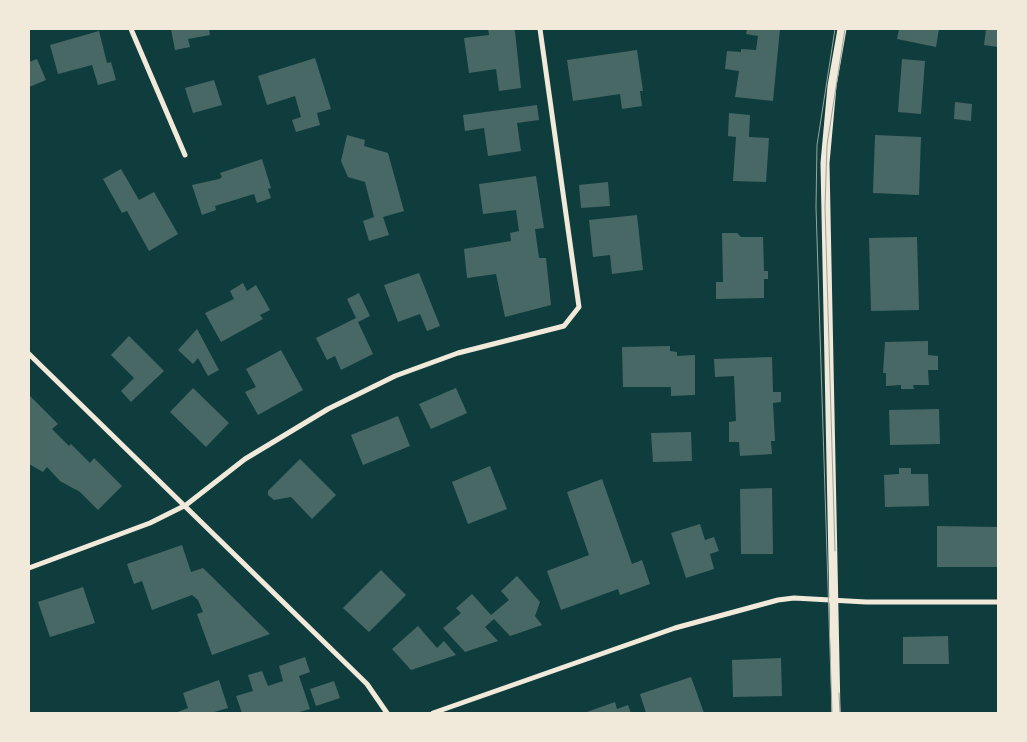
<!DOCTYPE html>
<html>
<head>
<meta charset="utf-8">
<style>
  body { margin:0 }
  #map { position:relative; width:1027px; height:742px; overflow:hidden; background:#0f3d3e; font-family:"Fira Sans",sans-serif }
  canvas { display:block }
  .frame { position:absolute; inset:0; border:30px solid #f1e9da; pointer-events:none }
</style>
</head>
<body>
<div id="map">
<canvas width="1027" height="742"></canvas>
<div class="frame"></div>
</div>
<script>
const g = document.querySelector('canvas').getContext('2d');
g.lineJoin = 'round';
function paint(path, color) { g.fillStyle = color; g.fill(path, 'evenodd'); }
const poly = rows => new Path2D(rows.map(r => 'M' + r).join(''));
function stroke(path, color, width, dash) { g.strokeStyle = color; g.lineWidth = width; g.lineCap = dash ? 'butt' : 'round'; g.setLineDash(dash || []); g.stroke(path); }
paint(poly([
  [171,29,209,29,210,35,188,39,190,47,175,50],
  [488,29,513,29,515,31,521,88,499,91,496,69,469,73,464,38,489,35],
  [747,29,780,29,773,101,735,97,739,71,725,69,727,51,741,52,741,49,756,50,758,36,746,34],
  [899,29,939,29,936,47,897,39],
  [986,29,998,29,998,47,984,45],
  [99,31,107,63,111,62,116,80,98,85,92,65,58,74,50,45],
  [637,50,643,91,640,91,642,106,622,109,620,94,573,101,567,60],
  [315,58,331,109,317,113,320,125,296,132,292,120,301,117,295,96,267,105,258,76],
  [37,59,46,80,29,87,29,62],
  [902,59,925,61,921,114,898,112],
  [214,80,222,105,193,113,185,88],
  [955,102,972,104,971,121,954,119],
  [537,105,539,120,517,123,521,151,488,156,484,128,465,131,463,115],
  [729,113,750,115,749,137,769,138,766,182,733,181,736,137,728,136],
  [347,135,365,140,364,146,388,153,404,211,383,217,389,235,369,241,363,221,374,217,365,182,348,177,341,161],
  [875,135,921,137,919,195,873,193],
  [262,159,271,188,268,189,271,198,257,203,254,194,215,206,216,210,202,215,192,185,219,179,222,177,220,173],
  [121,169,139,200,154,192,178,234,149,251,127,211,122,213,103,179],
  [536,176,544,228,535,229,539,258,546,258,551,305,505,317,496,274,467,278,464,249,511,241,510,233,519,231,516,210,483,214,479,184],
  [608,182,610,206,581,208,579,185],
  [637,215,643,270,612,274,610,255,593,257,589,220],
  [722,233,737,233,741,237,763,237,764,271,768,271,768,279,764,279,764,298,716,299,716,282,723,282],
  [917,237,919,310,871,311,869,238],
  [419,273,440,326,427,331,420,314,398,322,384,285],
  [243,283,247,291,256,285,270,310,260,315,263,319,221,342,205,313,234,299,230,291],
  [359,293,370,316,358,322,373,354,341,370,335,356,327,360,316,338,356,318,347,299],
  [197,329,219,370,208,376,198,358,193,364,178,350],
  [129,336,164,371,131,402,121,391,134,378,111,355],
  [928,341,928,355,938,356,938,370,928,370,929,385,913,385,914,389,901,389,901,385,886,386,886,373,883,373,885,342],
  [670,346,670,351,677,352,677,356,695,355,695,395,671,396,671,387,623,387,622,347],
  [281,350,303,390,258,415,245,392,256,387,246,369],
  [772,357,773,392,781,392,781,402,773,403,775,441,771,441,772,454,740,456,739,442,729,442,729,422,736,421,734,376,715,377,714,359],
  [193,388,229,423,206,447,170,412],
  [456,388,467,413,431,429,419,404],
  [29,395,58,424,52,429,69,446,71,444,90,463,94,458,122,486,98,510,80,492,60,481,47,467,43,472,29,464],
  [939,409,940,444,890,445,889,410],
  [398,416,410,446,363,465,351,435],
  [691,432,692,461,653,462,651,433],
  [300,459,336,495,312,519,291,497,274,500,268,495,268,491],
  [490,466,507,509,468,524,452,482],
  [899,468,911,468,911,474,928,474,929,506,885,507,884,475,899,474],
  [602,479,632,564,642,560,650,584,620,595,618,589,561,610,547,571,589,555,567,492],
  [772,488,773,554,741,554,740,489],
  [700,524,705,540,714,537,719,551,710,554,714,569,686,578,671,533],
  [937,526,998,527,998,567,937,567],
  [182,545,191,572,203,568,270,634,212,655,197,614,203,612,198,600,192,595,152,610,142,581,134,584,127,564],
  [381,570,406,595,369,632,343,608],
  [517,576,540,602,535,616,542,625,510,636,494,619,485,627,498,641,465,652,443,628,461,613,456,608,472,594,491,615,509,600,501,591],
  [83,587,95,623,50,637,38,602],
  [418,626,437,648,444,641,456,655,411,670,392,649],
  [948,636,949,664,903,664,903,637],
  [305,657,310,672,299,676,310,709,296,713,242,713,236,696,253,691,248,675,262,671,268,686,283,681,279,666],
  [781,658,782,696,733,697,732,660],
  [691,677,704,713,646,713,640,694],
  [219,680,228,708,211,713,175,713,188,708,183,693],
  [334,681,340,698,316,706,310,689],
  [615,702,617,709,628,705,631,713,584,713]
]), '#486865');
stroke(poly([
  [131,29,185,155],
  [29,354,367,684,387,713],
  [29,568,150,523,186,505,245,459,328,409,395,376,458,353,564,326,579,307,540,29],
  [433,713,675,628,778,600,794,598,866,602,998,602]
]), '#f1e9da', 5);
stroke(poly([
  [836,713,825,163,832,86,842,29]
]), '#f1e9da', 9);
stroke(poly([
  [835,551,825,207,827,145,845,29],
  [839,693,840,713],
  [832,713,816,207,817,145,835,29]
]), '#97a49c', 1);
</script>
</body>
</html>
